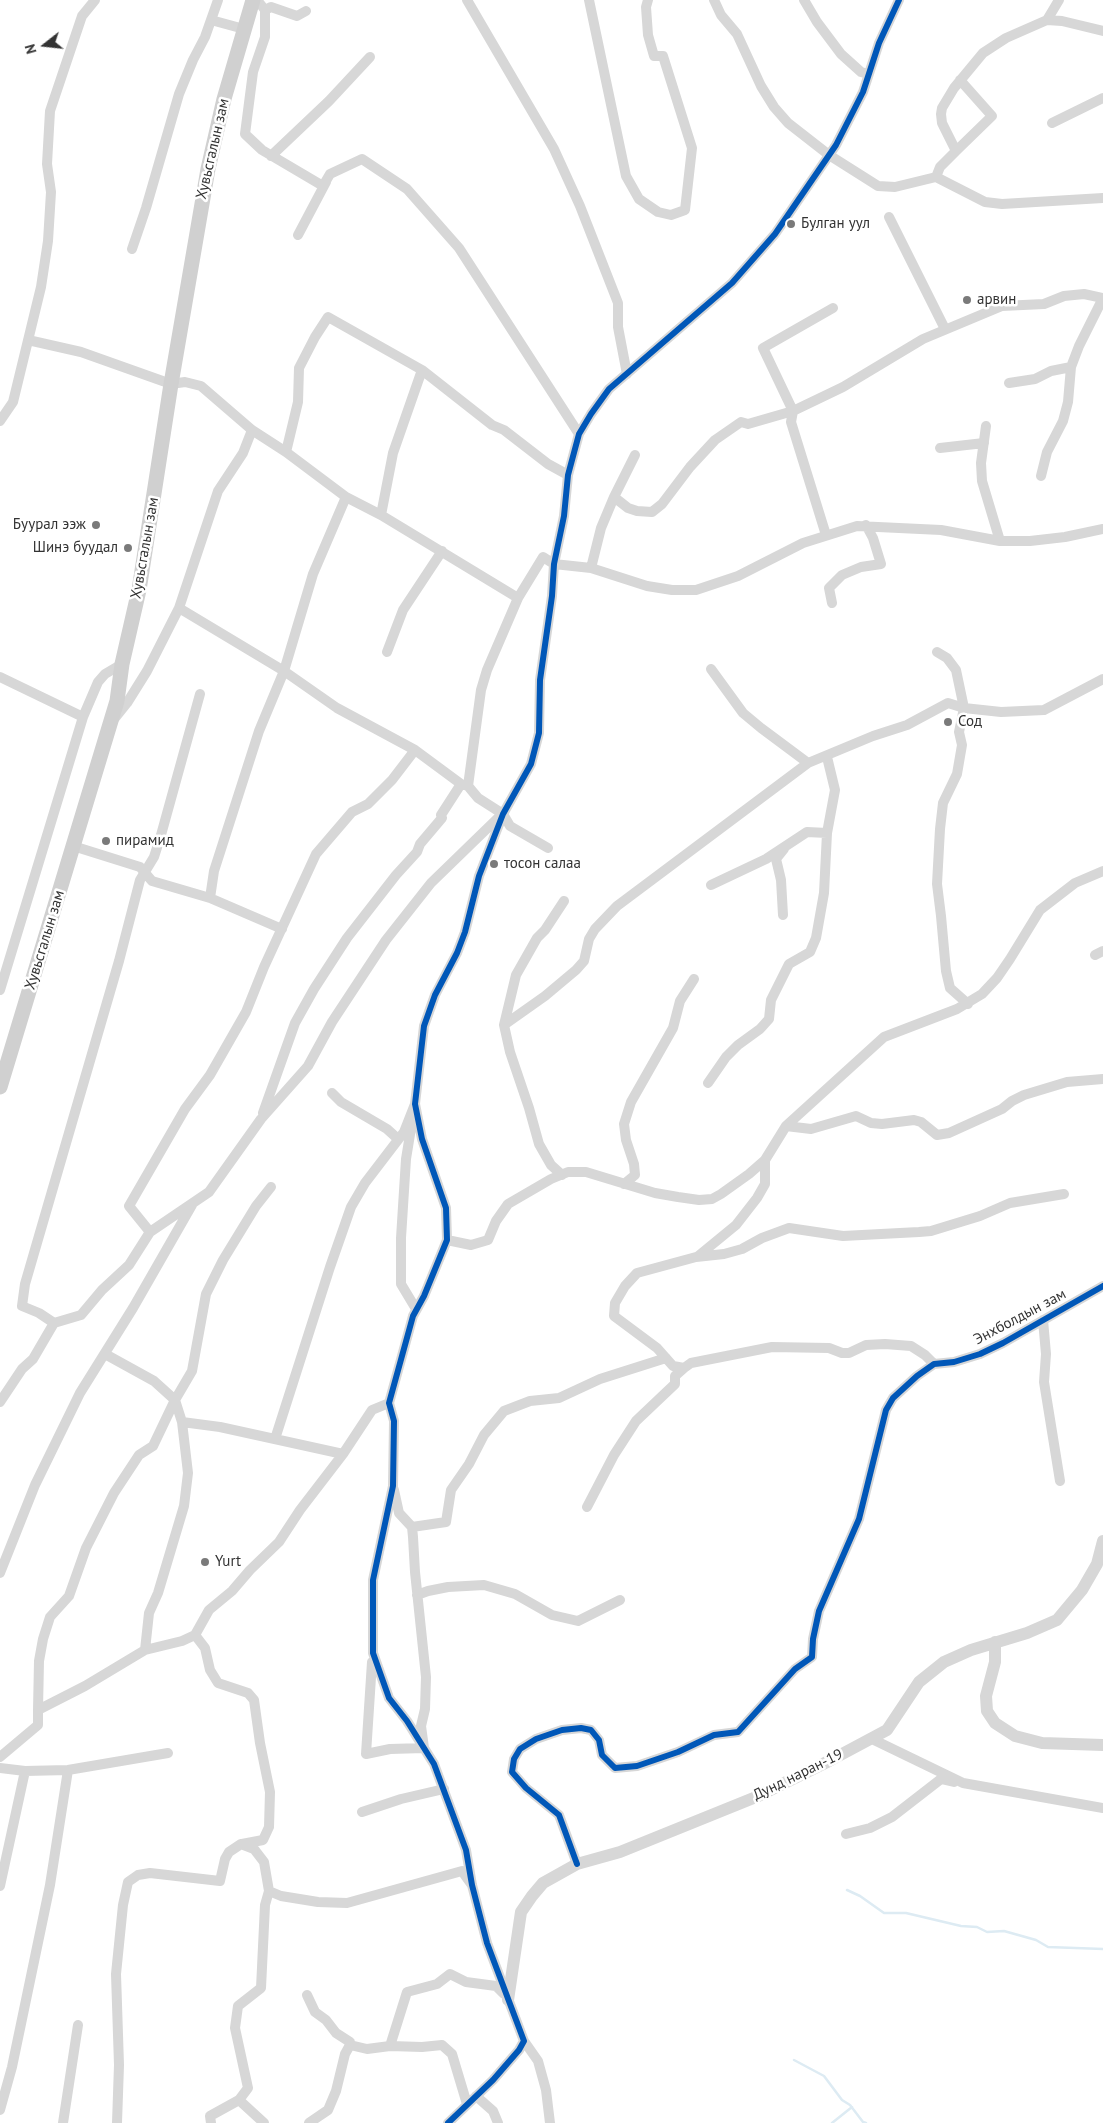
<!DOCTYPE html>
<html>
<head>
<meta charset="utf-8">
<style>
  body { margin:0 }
  #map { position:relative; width:1103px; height:2123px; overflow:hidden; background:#fff; font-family:"PT Sans",sans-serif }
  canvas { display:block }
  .north { position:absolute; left:20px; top:20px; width:50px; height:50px; -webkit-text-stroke:4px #fff; paint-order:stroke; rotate:254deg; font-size:14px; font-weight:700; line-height:20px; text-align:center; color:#333 }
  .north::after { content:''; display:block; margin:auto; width:18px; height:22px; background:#333; clip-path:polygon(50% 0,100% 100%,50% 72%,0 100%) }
</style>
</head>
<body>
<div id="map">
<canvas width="1103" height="2123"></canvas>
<div class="north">N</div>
</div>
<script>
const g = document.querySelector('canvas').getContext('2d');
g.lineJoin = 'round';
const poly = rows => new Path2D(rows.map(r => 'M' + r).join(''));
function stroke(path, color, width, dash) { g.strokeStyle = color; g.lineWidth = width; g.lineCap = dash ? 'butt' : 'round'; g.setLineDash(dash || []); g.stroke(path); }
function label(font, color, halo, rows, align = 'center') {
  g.font = font + ' "PT Sans",sans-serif'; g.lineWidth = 5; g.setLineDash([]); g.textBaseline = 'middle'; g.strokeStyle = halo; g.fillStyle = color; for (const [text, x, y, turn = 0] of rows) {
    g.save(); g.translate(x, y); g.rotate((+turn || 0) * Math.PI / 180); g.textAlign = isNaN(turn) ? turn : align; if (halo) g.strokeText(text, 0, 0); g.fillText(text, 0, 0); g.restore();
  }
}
stroke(poly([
  [847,1890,860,1896,884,1913,906,1913,961,1926,977,1927,987,1932,1004,1931,1036,1940,1048,1947,1103,1949],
  [794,2060,824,2076,842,2100,850,2105,863,2122,866,2123],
  [832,2123,852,2107]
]), '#ddebf3', 2.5);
stroke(poly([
  [257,0,265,10,265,37,253,72,245,134,262,150,323,186,330,174,362,159,407,189,459,248,579,434],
  [467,0,554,149,580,206,618,303,618,327,627,374],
  [589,0,626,176,639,199,658,212,671,215,685,210,692,148,663,56,654,56,648,35,646,7,648,0],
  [714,0,721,15,737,34,761,86,774,107,788,123,829,155,878,186,895,187,936,177,985,202,1002,204,1103,198],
  [804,0,817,22,841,54,861,72,868,74],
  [265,10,271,7,297,16,306,11],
  [211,20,244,29],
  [1047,20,1059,0],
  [1052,123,1103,98],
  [956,151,992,116,960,80],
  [271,156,329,101,370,57],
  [936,177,940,167,956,151,942,123,941,114,942,108,954,88,983,53,1006,38,1047,20,1062,21,1103,31],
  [889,217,945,329],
  [298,235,326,182],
  [132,249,146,208,179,94,193,60,205,37,218,0],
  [833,308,763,348,793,411,843,387,923,339,1002,306,1044,304,1064,296,1084,294,1103,298],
  [28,340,81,352,171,384,185,382,201,386,252,430,286,452,346,497,381,515,518,598],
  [1009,383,1035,379,1051,371,1071,367],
  [0,421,13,402,41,287,48,241,51,192,47,164,50,111,82,16,95,0],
  [986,426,981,463,982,481,1000,541],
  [940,448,984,443],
  [286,452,298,402,299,368,315,337,328,317,422,370,492,425,504,430,548,464,568,475],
  [1041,476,1047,452,1063,421,1068,402,1071,367,1079,346,1103,298],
  [614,497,635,455],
  [381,515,393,453,422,370],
  [591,568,601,528,614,497,628,508,637,511,652,512,662,504,690,467,715,440,741,422,748,424,793,411,791,422,826,535],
  [832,603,829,588,842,575,861,567,881,564,873,538,866,525],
  [179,608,284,671,337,708,415,750,461,784,468,786,478,798,503,814,510,826,548,848],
  [387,652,403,610,442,551],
  [937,652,947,658,956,670,964,708,959,732,962,745,957,774,943,803,940,829,937,884,941,916,946,971,950,988,968,1004],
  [711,669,743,713,761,728,808,763],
  [0,677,83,717,98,682,105,674,122,664],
  [115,718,127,703,147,671,179,608,218,491,243,453,252,430],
  [468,786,481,690,487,670,518,598,543,557,554,564,591,568,647,586,672,590,696,590,738,576,803,543,857,526,941,530,1000,541,1030,541,1065,537,1103,529],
  [73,846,140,867,152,881,210,898],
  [711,885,766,859,807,832,827,833],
  [783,915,781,880,776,859,784,849],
  [282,929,210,898,214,871,259,731,284,671,313,574,346,497],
  [1095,955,1103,951],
  [0,990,83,717],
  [504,1025,545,996,576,970,584,961,589,939,595,929,617,906,808,763,873,736,907,725,948,703,964,708,1001,712,1044,710,1103,679],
  [708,1083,726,1057,738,1045,760,1029,769,1019,771,1000,789,964,810,952,816,938,824,893,827,833,835,790,827,757],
  [332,1093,341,1102,387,1129,398,1139],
  [263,1113,295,1023,314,989,347,938,396,875,417,852,420,844,442,818,441,815,461,784],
  [786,1126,811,1129,856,1116,871,1123,882,1124,914,1120,921,1122,937,1135,949,1133,1002,1109,1012,1101,1024,1095,1067,1082,1103,1079],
  [562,1175,551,1165,539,1144,529,1108,510,1052,504,1025,516,975,537,938,545,930,564,901],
  [624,1184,635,1175,634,1164,626,1140,624,1124,631,1102,673,1028,680,1001,694,979],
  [150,1232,129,1206,185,1109,210,1075,246,1012,264,967,316,854,352,812,368,804,392,780,415,750],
  [447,1240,471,1245,488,1240,496,1221,508,1204,551,1179,568,1172,586,1172,655,1193,678,1197,699,1200,712,1199,721,1194,749,1174,765,1160,786,1126,884,1037,957,1009,982,994,997,978,1010,959,1040,910,1075,883,1103,871],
  [697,1257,736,1225,757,1198,765,1184,765,1160],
  [1043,1320,1046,1354,1044,1382,1060,1481],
  [54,1323,39,1313,22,1306,25,1284,119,961,140,880,154,857,161,835,200,694],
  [105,1354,154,1381,175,1400,182,1422,188,1473,184,1506,158,1593,149,1613,145,1650],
  [934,1364,925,1355,911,1346,885,1344,866,1345,849,1353,842,1353,829,1348,772,1347,691,1363,684,1368,673,1366,657,1348,614,1316,615,1303,625,1286,637,1273,696,1257,724,1254,742,1249,762,1238,789,1228,843,1236,919,1232,931,1231,980,1216,1010,1203,1064,1194],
  [0,1402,22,1369,33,1359,54,1323,81,1315,102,1290,129,1265,150,1232,209,1192,261,1119,308,1066,332,1022,386,940,431,883,500,816],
  [182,1422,220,1427,343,1454],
  [275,1439,330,1267,351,1207,365,1183,404,1132,415,1104,406,1159,401,1238,401,1284,416,1309],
  [587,1507,614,1455,636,1421,675,1384,675,1376,684,1368],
  [412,1527,446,1522,451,1490,469,1464,484,1435,504,1411,530,1401,559,1398,600,1379,666,1358],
  [0,1573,35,1485,80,1393,133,1308,192,1205],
  [417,1595,428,1591,448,1587,484,1585,515,1594,552,1615,578,1621,620,1600],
  [195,1635,205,1648,210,1670,218,1683,248,1693,254,1700,260,1743,270,1792,269,1827,263,1840,242,1844],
  [372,1662,366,1754,390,1749,424,1748,421,1726,425,1709,426,1677,415,1572,413,1537,412,1527,399,1513,394,1490],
  [38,1710,39,1661,43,1639,50,1617,69,1596,86,1548,114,1493,139,1455,153,1446,175,1400,192,1371,206,1294,223,1260,256,1206,271,1187],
  [872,1739,963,1783,1103,1808],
  [0,1757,38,1725,38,1710,85,1686,145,1650,182,1641,195,1635,209,1610,232,1591,250,1570,279,1542,300,1510,343,1454,372,1410,389,1403],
  [0,1768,25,1771,68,1770,168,1753],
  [362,1812,401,1799,444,1789],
  [846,1834,870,1828,892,1817,941,1779,954,1782],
  [577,1864,559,1815,526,1788,512,1772,514,1759,520,1749,536,1739,562,1730,581,1728,591,1730,599,1740,602,1755,615,1768,637,1766,678,1752,714,1735,738,1732,795,1669,812,1657,813,1639,819,1611,859,1519,886,1410,893,1398,917,1376,934,1364,954,1362,980,1354,1003,1343,1103,1286],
  [0,1886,25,1771],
  [307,1995,315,2012,326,2020,336,2033,350,2042,350,2045],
  [524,2041,538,2061,546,2090,550,2123],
  [390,2046,407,1992,437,1984,450,1974,466,1982,496,1986,504,1994],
  [476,2096,493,2111,498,2123],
  [239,2100,264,2123],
  [0,2110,12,2067,50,1885,68,1770],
  [63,2123,78,2025],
  [117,2123,119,2065,116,1974,123,1905,128,1882,138,1875,150,1873,220,1881,225,1859,229,1852,241,1844,254,1849,264,1862,269,1891,281,1896,318,1902,347,1903,462,1871,472,1885],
  [211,2123,210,2116,239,2100,248,2088,235,2028,238,2006,261,1988,265,1905,269,1891],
  [309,2123,328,2110,336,2091,345,2054,350,2045,367,2049,390,2046,422,2047,442,2045,452,2054,467,2104],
  [448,2123,493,2080,519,2050,524,2041,487,1943,472,1885,466,1850,434,1764,407,1721,389,1698,373,1653,373,1580,393,1486,394,1421,389,1403,413,1316,424,1296,447,1240,446,1208,422,1139,415,1104,424,1026,435,995,457,953,465,932,479,876,503,814,531,764,539,733,540,680,552,596,554,564,564,516,568,475,579,434,591,414,609,389,732,283,775,234,836,145,863,92,879,43,899,0]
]), '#d7d7d7', 10);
stroke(poly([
  [995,1642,995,1662,986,1696,987,1711,995,1723,1015,1736,1042,1743,1103,1745],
  [508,2000,521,1912,532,1896,543,1883,577,1864,620,1852,756,1797,829,1761,887,1730,919,1682,944,1662,971,1650,1027,1633,1057,1620,1082,1590,1097,1564,1103,1541]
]), '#d7d7d7', 12);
stroke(poly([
  [0,1087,117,701,122,664,139,590,171,384,208,169,224,99,253,0]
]), '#d0d0d0', 15);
stroke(poly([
  [577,1864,559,1815,526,1788,512,1772,514,1759,520,1749,536,1739,562,1730,581,1728,591,1730,599,1740,602,1755,615,1768,637,1766,678,1752,714,1735,738,1732,795,1669,812,1657,813,1639,819,1611,859,1519,886,1410,893,1398,917,1376,934,1364,954,1362,980,1354,1003,1343,1103,1286],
  [448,2123,493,2080,519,2050,524,2041,487,1943,472,1885,466,1850,434,1764,407,1721,389,1698,373,1653,373,1580,393,1486,394,1421,389,1403,413,1316,424,1296,447,1240,446,1208,422,1139,415,1104,424,1026,435,995,457,953,465,932,479,876,503,814,531,764,539,733,540,680,552,596,554,564,564,516,568,475,579,434,591,414,609,389,732,283,775,234,836,145,863,92,879,43,899,0]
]), '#0057b8', 6);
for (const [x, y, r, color] of [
  [791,224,5,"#7a7a7a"],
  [967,300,5,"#7a7a7a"],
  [96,525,5,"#7a7a7a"],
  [128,548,5,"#7a7a7a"],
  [948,722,5,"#7a7a7a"],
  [106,841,5,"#7a7a7a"],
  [494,864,5,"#7a7a7a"],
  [205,1562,5,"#7a7a7a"]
]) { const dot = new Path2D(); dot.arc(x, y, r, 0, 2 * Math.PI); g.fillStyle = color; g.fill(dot); stroke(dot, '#fff', 2); }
label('15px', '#333', '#fff', [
  ["Хувьсгалын зам",213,149,-77],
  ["Хувьсгалын зам",145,548,-80],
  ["Хувьсгалын зам",45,940,-73],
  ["Энхболдын зам",1020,1317,-28],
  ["Дунд наран-19",798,1775,-26]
]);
label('15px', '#333', '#fff', [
  ["Булган уул",801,224],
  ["арвин",977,300],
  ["Буурал ээж",86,525,"right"],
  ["Шинэ буудал",118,548,"right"],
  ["Сод",958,722],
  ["пирамид",116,841],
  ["тосон салаа",504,864],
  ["Yurt",215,1562]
], 'left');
</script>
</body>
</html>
